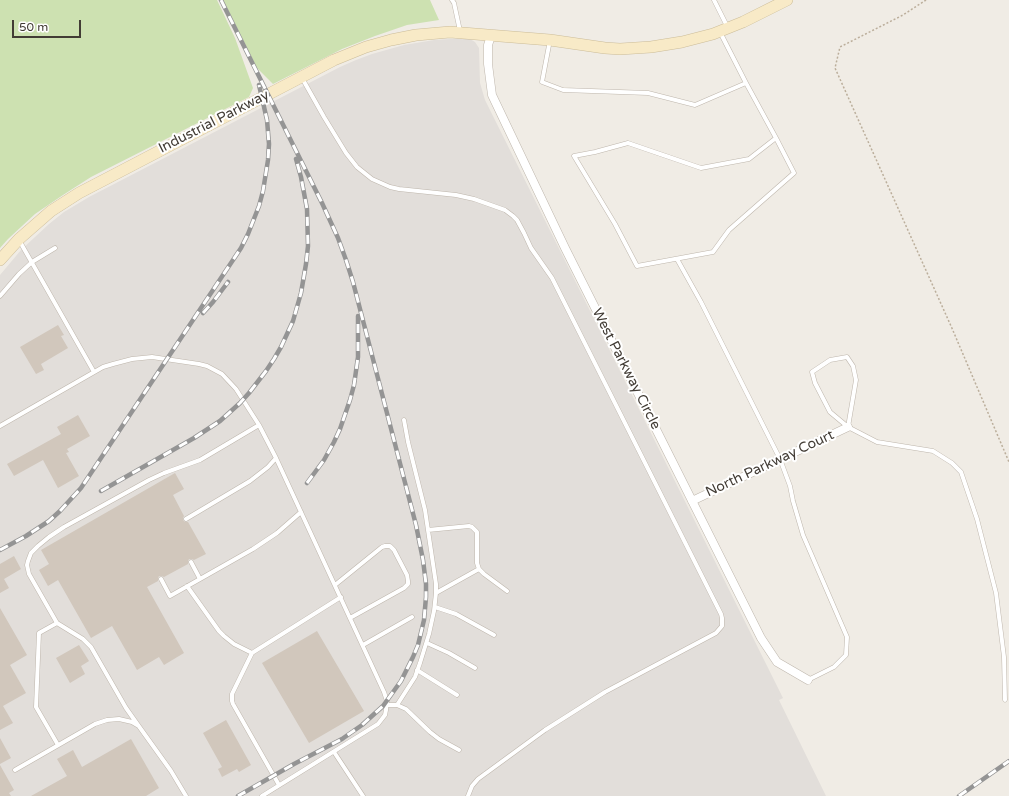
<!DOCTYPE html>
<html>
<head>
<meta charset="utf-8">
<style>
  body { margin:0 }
  #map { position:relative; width:1009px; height:796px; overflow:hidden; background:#f0ece5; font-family:"Varela Round",sans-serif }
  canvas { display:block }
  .scale { position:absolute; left:12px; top:20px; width:69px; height:18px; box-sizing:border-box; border:2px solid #423c35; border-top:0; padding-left:5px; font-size:12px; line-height:14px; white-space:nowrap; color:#423c35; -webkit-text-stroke:3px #fff; paint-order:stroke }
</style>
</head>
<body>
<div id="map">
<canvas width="1009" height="796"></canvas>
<div class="scale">50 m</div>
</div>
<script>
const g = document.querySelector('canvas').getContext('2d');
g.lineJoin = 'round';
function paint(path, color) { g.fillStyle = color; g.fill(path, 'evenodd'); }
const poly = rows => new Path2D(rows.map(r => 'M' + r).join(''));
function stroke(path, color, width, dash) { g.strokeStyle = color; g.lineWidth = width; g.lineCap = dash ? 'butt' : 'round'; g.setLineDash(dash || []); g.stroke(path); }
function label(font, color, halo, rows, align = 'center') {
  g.font = font + ' "Varela Round",sans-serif'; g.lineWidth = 4; g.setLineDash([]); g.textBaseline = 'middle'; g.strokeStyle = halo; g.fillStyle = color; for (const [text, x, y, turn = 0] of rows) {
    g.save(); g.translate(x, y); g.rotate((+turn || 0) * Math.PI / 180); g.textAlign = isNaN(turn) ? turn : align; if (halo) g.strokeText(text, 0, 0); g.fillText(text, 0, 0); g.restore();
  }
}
paint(poly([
  [450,39,470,39,475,42,479,48,480,83,485,100,783,698,779,700,826,796,0,796,0,275,21,250,49,224,64,212,89,197,340,67,356,60,372,54,404,45,434,40]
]), '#e2deda');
paint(poly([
  [0,0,217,0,235,38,253,88,249,97,91,177,63,195,35,214,8,239,0,248],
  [223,0,430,0,439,20,407,25,375,36,342,49,273,84,257,68]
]), '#cde1b1');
paint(poly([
  [58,325,64,335,61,336,68,348,41,364,44,370,36,374,20,347],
  [78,415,90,436,67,449,69,452,66,453,79,476,58,488,43,460,14,476,7,464,61,434,57,427],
  [175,473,184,489,173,495,184,516,183,518,183,520,185,522,188,522,206,554,194,560,192,559,189,559,188,561,188,564,164,577,162,576,159,576,158,578,158,581,147,587,184,653,164,665,159,657,137,670,112,626,91,638,58,580,48,586,39,570,49,564,41,550],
  [14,556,21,569,4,579,9,588,0,593,0,564],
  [0,608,27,655,10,665,26,693,3,706,13,723,0,730],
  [317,631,364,711,309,743,262,663],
  [79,645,89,661,81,666,85,674,70,683,56,658],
  [226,720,251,765,239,772,237,769,222,777,218,769,222,767,203,733],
  [0,738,11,758,0,764],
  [131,739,159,788,146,796,31,796,67,776,57,759,73,750,82,767],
  [0,765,14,790,9,793,11,796,0,796]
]), '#d1c7bc');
const lane = poly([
  [452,0,454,3,460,31],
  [714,0,728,28],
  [550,40,542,82,563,90,648,93,695,105,746,83,720,32],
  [302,78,324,117,346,153,357,167,372,179,390,187,399,189,456,195,474,199,505,210,513,216,517,220,524,233,531,248,552,278,721,614,722,618,722,626,716,633,605,692,545,730,478,779,472,786,468,796],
  [746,83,776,138,794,173,729,230,713,252,637,266,615,224,574,156,595,152,628,143,701,168,749,159,776,138],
  [19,240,94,372],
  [677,259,701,302,780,459,790,486,793,501,803,535,847,637,846,655,834,667,808,680],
  [0,296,19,274,32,262,55,248],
  [0,426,103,367,113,364,132,359,152,357,199,364,207,366,222,374,236,389,259,425,276,458,384,692,387,701,386,710,385,715,378,724,262,796],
  [848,427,856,380,853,366,847,357,830,360,812,372,815,383,830,412,848,427,877,442,933,451,952,463,961,472,977,519,996,593,1004,657,1005,700],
  [186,519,250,481,268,467,276,458],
  [428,530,469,526,472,527,477,532,477,563,479,569,484,574,507,591],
  [191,562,200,579],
  [161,579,170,596,253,549,277,533,301,512],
  [335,585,382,547,385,546,390,546,394,550,407,575,408,581,408,584,404,588,350,618],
  [187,586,219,631,224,636,234,644,252,653],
  [436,593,479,569],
  [435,607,456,614,494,635],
  [57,623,39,633,36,707,58,745],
  [427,643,449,653,475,668],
  [363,645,412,617],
  [417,670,457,695],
  [387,705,397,705,406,709,430,732,439,739,459,750],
  [397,705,415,677,420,663,429,634,434,611,436,593,436,584,425,510,408,442,404,420],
  [334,752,363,796],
  [15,770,95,724,107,720,119,719,132,722,137,725],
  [279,785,233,704,232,701,232,694,252,653,341,597],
  [186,796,171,771,138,725,126,708,91,647,83,639,57,623,29,574,27,565,28,561,31,553,38,546,49,537,64,527,149,480,164,473,200,460,259,425]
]);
const street = poly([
  [491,36,488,45,488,64,492,95,565,248,761,638,777,662,808,680],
  [692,501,848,427]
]);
const secondary = poly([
  [0,260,19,239,51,211,79,193,334,60,366,47,391,40,416,35,450,32,550,40,605,48,620,49,651,47,682,42,713,34,743,22,787,0]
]);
stroke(lane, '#beb6ac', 5);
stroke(street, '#beb6ac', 9);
stroke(secondary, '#cbbc99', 12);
stroke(poly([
  [926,0,903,15,840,47,835,68,951,326,1009,462]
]), '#bbae9b', 1.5, [2, 2]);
stroke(lane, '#fff', 4);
stroke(street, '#fff', 8);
stroke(secondary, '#f8eac7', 11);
const rail = poly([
  [221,0,322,203,338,238,346,260,353,282,416,525,423,560,426,584,426,597,424,620,418,645,413,657,401,681,383,706,362,725,342,739,294,764,238,796],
  [203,313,213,302,228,282],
  [307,483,324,460,334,442,340,429,350,400,354,385,358,357,358,316],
  [101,491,194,438,220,421,240,403,249,393,266,371,274,359,281,347,293,321,301,293,306,264,308,246,307,209,301,177,296,159],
  [0,550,26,536,49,521,60,511,81,488,241,248,248,234,259,206,263,191,268,160,269,144,267,120,259,85],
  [959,796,1009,761]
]);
stroke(rail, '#949494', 4.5);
stroke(rail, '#fff', 3, [9]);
label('14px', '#423c35', '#fff', [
  ["Industrial Parkway",214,122,-27],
  ["West Parkway Circle",626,369,63],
  ["North Parkway Court",770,464,-25]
]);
</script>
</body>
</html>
